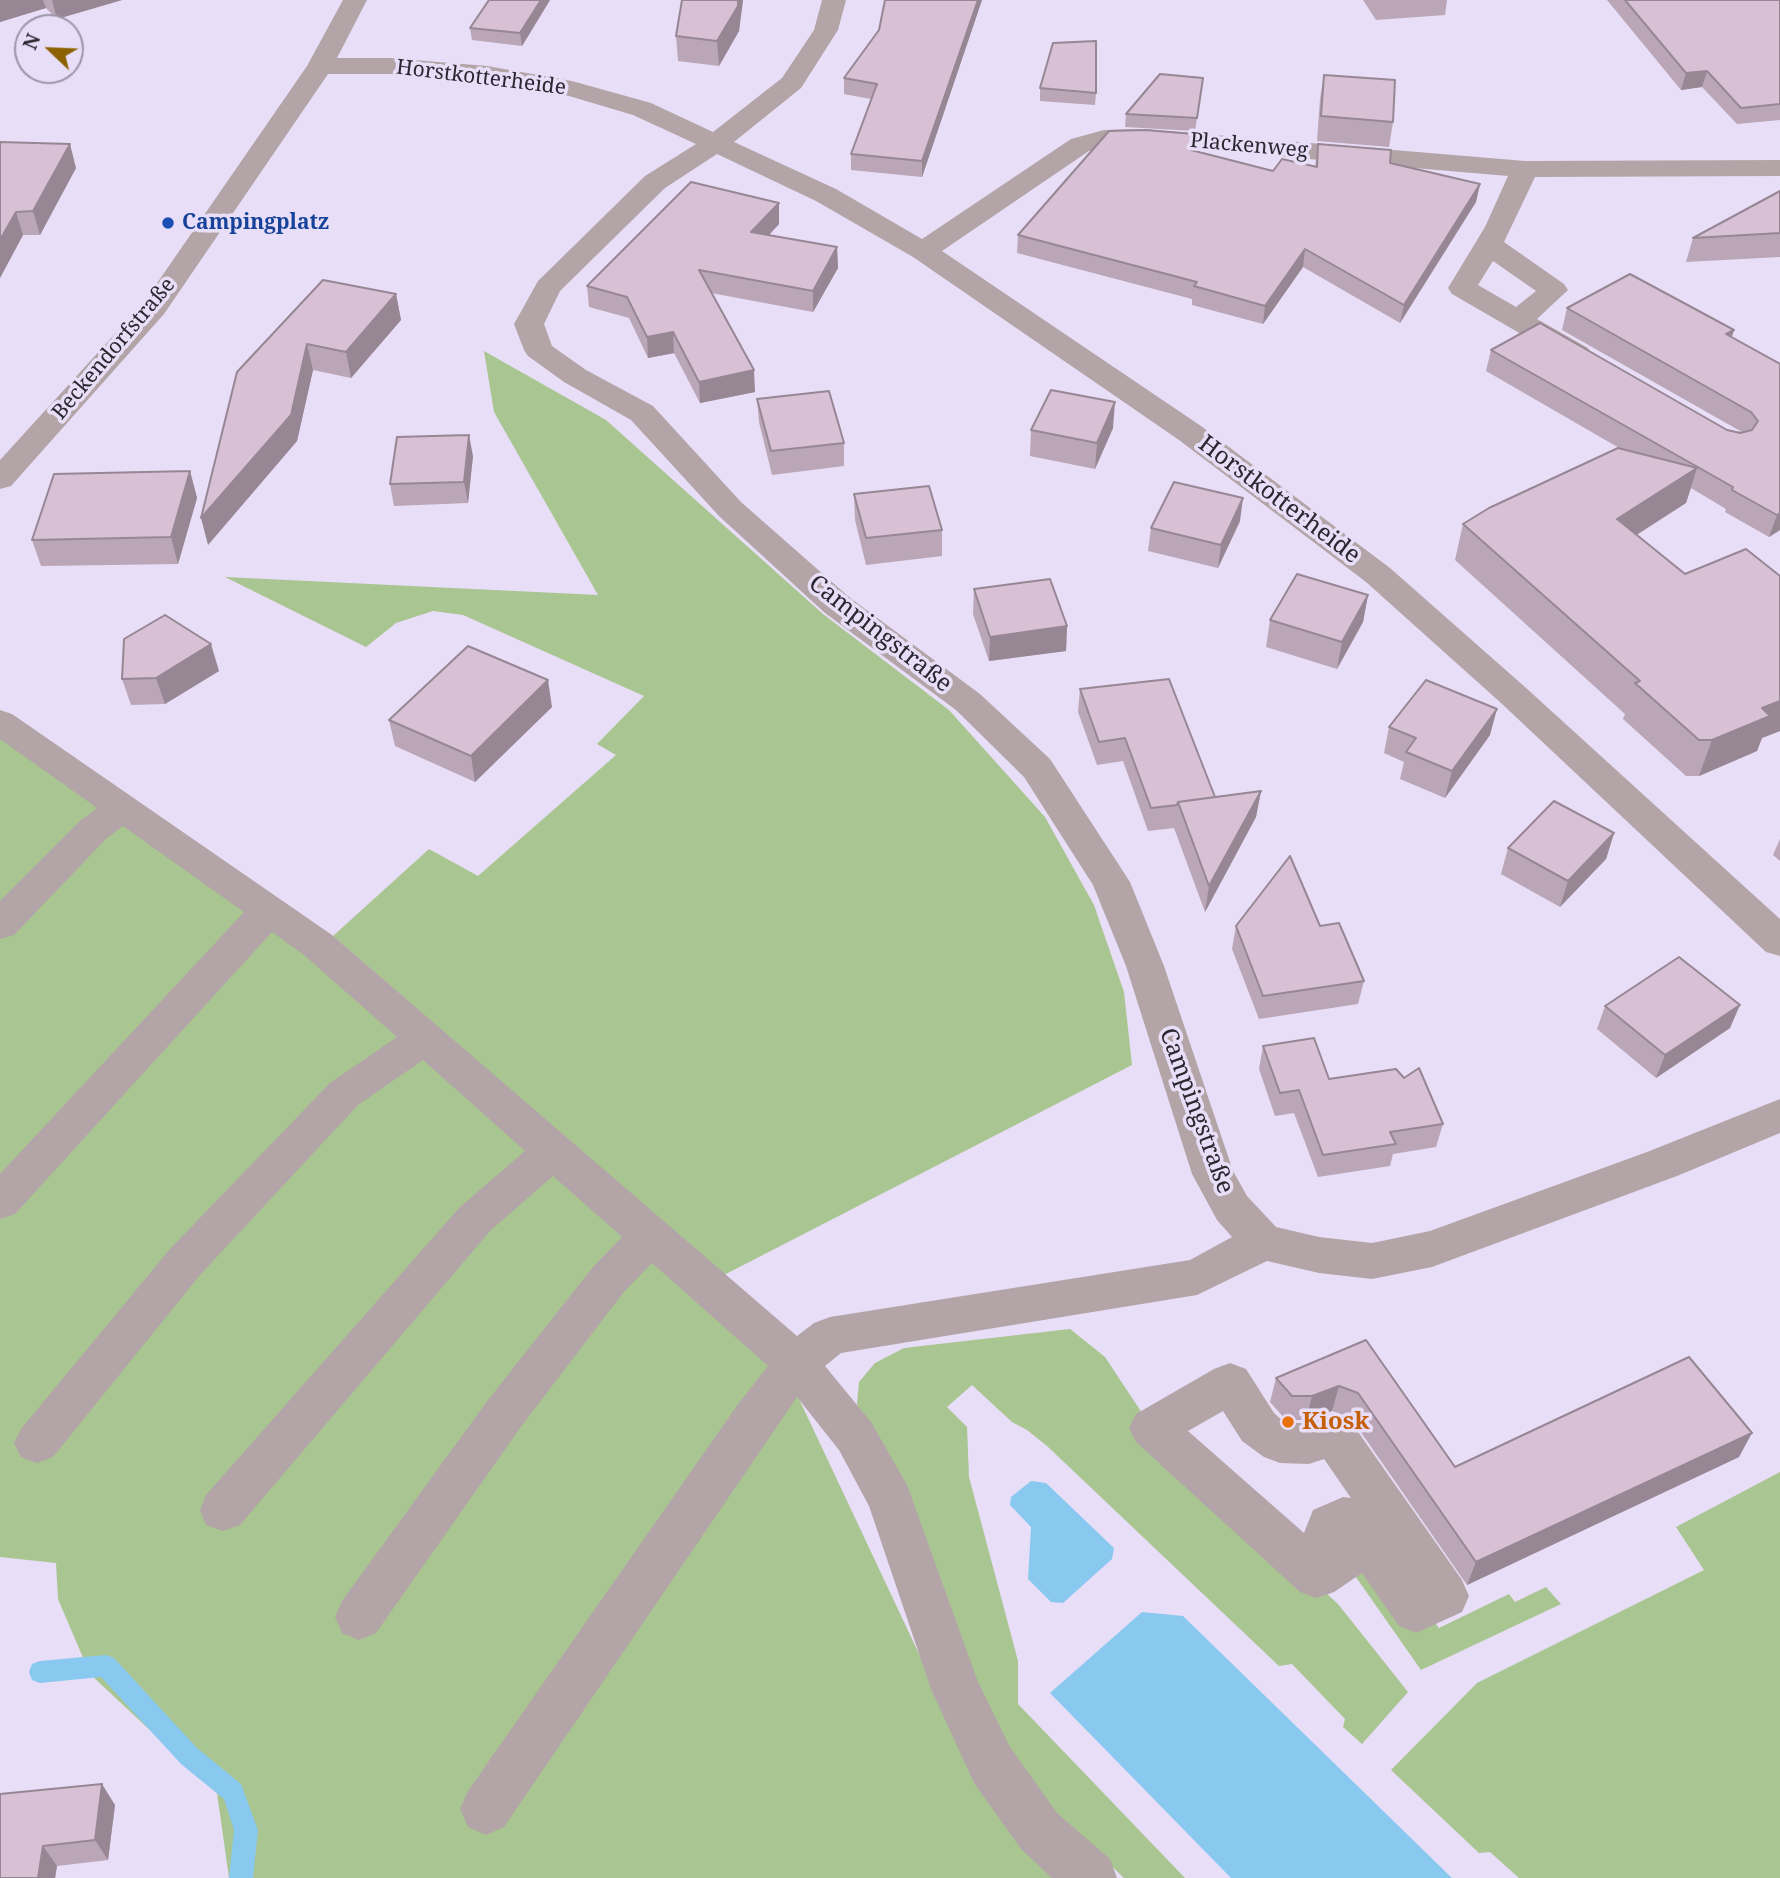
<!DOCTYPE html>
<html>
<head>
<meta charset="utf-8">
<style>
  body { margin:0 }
  #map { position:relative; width:1780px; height:1878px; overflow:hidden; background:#e8def7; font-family:"Noto Serif",serif }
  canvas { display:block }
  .north { position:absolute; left:14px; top:14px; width:70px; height:70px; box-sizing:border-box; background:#e8def7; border:2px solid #9c95a8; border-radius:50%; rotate:293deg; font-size:19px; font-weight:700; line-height:28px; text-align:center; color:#2b2731 }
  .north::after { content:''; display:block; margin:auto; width:24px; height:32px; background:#8c6205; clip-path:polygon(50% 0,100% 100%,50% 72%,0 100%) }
</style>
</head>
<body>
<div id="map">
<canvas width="1780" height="1878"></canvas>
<div class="north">N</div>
</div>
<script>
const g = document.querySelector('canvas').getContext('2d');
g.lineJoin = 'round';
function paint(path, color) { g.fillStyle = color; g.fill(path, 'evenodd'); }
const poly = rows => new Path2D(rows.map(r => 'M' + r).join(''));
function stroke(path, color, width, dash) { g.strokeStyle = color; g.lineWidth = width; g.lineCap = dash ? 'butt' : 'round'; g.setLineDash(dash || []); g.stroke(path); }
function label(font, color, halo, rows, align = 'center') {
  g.font = font + ' "Noto Serif",serif'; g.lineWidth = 7; g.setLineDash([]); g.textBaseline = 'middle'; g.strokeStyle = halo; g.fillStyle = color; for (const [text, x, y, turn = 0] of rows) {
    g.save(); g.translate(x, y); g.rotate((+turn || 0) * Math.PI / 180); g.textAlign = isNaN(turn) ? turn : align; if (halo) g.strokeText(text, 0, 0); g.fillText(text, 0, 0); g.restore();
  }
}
paint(poly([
  [484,351,606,420,823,614,949,710,1045,817,1094,905,1124,992,1132,1065,724,1275,333,936,429,849,478,876,616,755,597,744,644,696,463,615,433,611,396,623,366,647,225,577,598,595,494,412],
  [0,736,311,951,792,1384,960,1741,1072,1878,229,1878,217,1793,90,1674,58,1599,56,1563,0,1557],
  [1070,1329,1105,1357,1152,1428,1148,1430,1338,1604,1408,1692,1362,1744,1343,1727,1345,1719,1292,1664,1279,1666,1047,1446,1027,1430,1012,1422,972,1385,947,1407,967,1427,969,1477,1018,1661,1018,1704,1185,1878,1124,1878,1037,1794,1006,1752,870,1428,857,1404,859,1382,875,1363,904,1348],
  [1780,1472,1780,1878,1519,1878,1490,1852,1479,1853,1391,1770,1477,1683,1704,1570,1676,1527],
  [1344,1560,1422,1606,1439,1628,1509,1594,1515,1602,1546,1587,1561,1604,1421,1670]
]), '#a9c591');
paint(poly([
  [1031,1481,1046,1483,1114,1548,1112,1559,1063,1603,1051,1602,1028,1579,1031,1527,1010,1505,1011,1497],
  [1142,1612,1183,1616,1452,1878,1231,1878,1050,1693]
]), '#89c9f0');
paint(poly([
  [106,1655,114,1658,197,1748,241,1784,258,1830,253,1878,229,1878,234,1830,224,1799,181,1764,101,1677,40,1683,32,1680,29,1672,32,1664,40,1661,106,1655]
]), '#89c9f0');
paint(poly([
  [343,0,367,0,337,58,390,58,487,66,572,81,651,103,713,132,782,78,814,30,822,0,846,0,838,30,801,88,734,142,836,189,922,239,1071,139,1104,130,1144,129,1525,161,1780,160,1780,176,1535,177,1504,242,1564,284,1568,290,1537,319,1588,348,1592,354,1588,360,1577,363,1566,360,1452,294,1448,288,1485,227,1508,176,1144,145,1106,146,1089,151,942,251,1201,426,1390,568,1525,687,1780,919,1780,956,1766,952,1501,703,1366,582,1179,440,913,257,816,201,717,154,665,188,560,291,544,324,552,346,586,370,653,406,741,502,849,597,980,694,1050,759,1130,882,1164,966,1233,1171,1247,1196,1276,1227,1319,1237,1372,1243,1430,1231,1647,1152,1780,1099,1780,1133,1677,1176,1432,1267,1372,1279,1319,1273,1267,1261,1197,1295,841,1353,825,1366,871,1422,907,1485,978,1682,1010,1747,1057,1813,1110,1859,1117,1878,1052,1878,1021,1849,974,1783,931,1689,869,1506,839,1450,797,1397,504,1827,486,1835,468,1827,460,1809,468,1791,736,1407,768,1366,652,1263,623,1293,520,1428,376,1633,359,1640,342,1633,335,1617,342,1601,488,1400,593,1267,622,1237,553,1176,490,1231,240,1525,223,1531,206,1525,200,1510,206,1495,460,1207,525,1151,423,1060,358,1105,200,1275,53,1457,37,1463,21,1457,14,1443,21,1429,170,1249,330,1083,397,1037,304,955,272,932,15,1214,0,1219,0,1174,244,912,123,826,106,839,14,935,0,939,0,901,80,821,97,808,0,739,0,710,12,714,332,935,797,1336,814,1323,830,1317,1190,1260,1232,1237,1217,1220,1192,1174,1126,966,1093,885,1024,777,956,710,825,613,719,516,631,420,564,382,528,356,524,350,514,324,538,281,645,176,696,144,633,115,569,96,487,82,390,74,328,74,164,314,11,486,0,489,0,460,144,302,307,66,343,0],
  [1493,261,1536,291,1516,307,1478,285,1493,261],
  [1230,1363,1246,1369,1274,1413,1285,1423,1306,1423,1333,1413,1349,1419,1462,1580,1469,1596,1462,1612,1416,1633,1399,1626,1362,1573,1334,1592,1317,1598,1300,1592,1136,1442,1129,1428,1136,1414,1214,1369,1230,1363],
  [1223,1411,1242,1441,1264,1457,1280,1463,1309,1464,1324,1459,1351,1498,1343,1497,1313,1510,1304,1533,1188,1431,1223,1411]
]), '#b3a5a7');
paint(poly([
  [0,0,122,0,57,19,46,8,0,22],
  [550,0,522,46,472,40,470,28],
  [682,0,743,0,739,31,719,66,678,61,676,36],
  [982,0,922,177,851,170,851,154,871,99,844,94,844,78,879,30],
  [1363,0,1447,0,1445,15,1376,20],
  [1607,0,1780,0,1780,120,1737,124,1702,87,1681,90],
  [1324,75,1393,122,1389,147,1317,141,1320,99],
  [1203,78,1195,131,1125,127,1126,114],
  [1040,88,1096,93,1095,105,1040,101],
  [0,142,76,168,40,235,23,235,0,278],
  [1318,144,1480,184,1476,202,1400,323,1303,267,1263,324,1192,305,1192,299,1017,253,1018,235,1192,151,1273,171,1315,167],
  [1780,191,1780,257,1686,262,1693,238],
  [779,224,769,235,837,247,838,268,813,312,711,293,755,392,700,403,674,353,648,358,629,318,589,307,587,286],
  [396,294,401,320,351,378,313,370,297,441,208,545,237,372],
  [1567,308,1734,330,1731,337,1780,364,1780,530,1769,537,1725,512,1726,509,1691,488,1686,503,1637,535,1685,574,1780,576,1780,731,1762,738,1757,751,1699,776,1686,776,1623,719,1625,714,1455,560,1463,524,1621,449,1486,371,1491,350,1727,430,1742,432,1562,330],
  [757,399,844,443,844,466,772,475,759,422],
  [1113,428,1095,469,1030,456,1031,430],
  [473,456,468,503,394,506,390,484],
  [190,471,197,498,178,564,41,566,32,540],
  [854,494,942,530,942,556,866,565,855,520],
  [1240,521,1218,568,1148,551,1151,528],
  [974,589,1067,626,1066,651,989,661,973,614],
  [1368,595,1363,622,1337,669,1266,647,1270,620],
  [219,671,165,704,131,705,122,679],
  [1080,689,1215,797,1261,791,1256,817,1205,912,1174,828,1148,831,1123,761,1097,765,1078,712],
  [552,707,475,782,395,746,389,720],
  [1389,727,1490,735,1445,798,1400,779,1404,762,1384,753],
  [1614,833,1606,859,1560,907,1501,874,1508,848],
  [1780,839,1780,861,1773,855],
  [1236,926,1320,926,1364,981,1358,1004,1259,1019,1232,949],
  [1605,1006,1730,1028,1656,1078,1597,1029],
  [1263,1046,1329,1079,1443,1124,1436,1147,1393,1154,1390,1166,1318,1177,1294,1113,1275,1116,1259,1069],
  [1366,1340,1455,1467,1739,1457,1467,1585,1351,1418,1332,1411,1306,1420,1286,1420,1270,1402,1276,1378],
  [0,1794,115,1805,108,1860,57,1866,55,1878,0,1878]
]), '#baa6b6');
paint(poly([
  [0,0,43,0,46,8,0,22],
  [52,0,122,0,57,19],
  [541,0,550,0,522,46,520,33],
  [738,0,743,0,739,31,719,66,717,41],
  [978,0,982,0,922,177,922,161],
  [1707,71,1702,87,1681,90,1686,73],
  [70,144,76,168,40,235,33,211],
  [1480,184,1476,202,1400,323,1404,305],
  [779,203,779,224,752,253,751,232],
  [16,212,23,235,0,278,0,240],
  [837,247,838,268,813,312,813,291],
  [1305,249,1303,267,1263,324,1265,306],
  [396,294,401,320,351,378,346,352],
  [1734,330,1727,352,1726,334],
  [673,332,674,353,648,358,647,337],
  [307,344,313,370,297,441,208,545,201,518],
  [754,370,755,392,700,403,699,382],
  [1115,402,1113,428,1095,469,1097,443],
  [469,435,473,456,468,503,464,482],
  [1697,468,1686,503,1606,554,1617,519],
  [190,471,197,498,178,564,171,537],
  [1243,498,1240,521,1218,568,1221,545],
  [1780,513,1780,530,1769,537,1777,515],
  [1368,595,1363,622,1337,669,1342,642],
  [1067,626,1066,651,989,661,990,637],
  [211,644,219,671,165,704,156,678],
  [548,680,552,707,475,782,471,756],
  [1780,701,1780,731,1762,738,1757,751,1699,776,1712,740,1762,708],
  [1497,709,1490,735,1445,798,1452,771],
  [1261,791,1256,817,1205,912,1209,886],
  [1614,833,1606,859,1560,907,1568,881],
  [1740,1005,1730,1028,1656,1078,1665,1055],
  [1339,1386,1332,1411,1306,1420,1312,1396],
  [1752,1433,1739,1457,1467,1585,1476,1562],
  [102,1784,115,1805,108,1860,95,1840],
  [43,1846,57,1866,55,1878,38,1878]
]), '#978794');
const building = poly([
  [489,0,541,0,520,33,470,28,489,0],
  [682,0,738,0,738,6,717,41,676,36,682,0],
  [885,0,978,0,922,161,851,154,877,84,844,78,879,30,885,0],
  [1625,0,1780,0,1780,104,1741,108,1707,71,1686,73,1625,0],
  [1096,41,1096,93,1040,88,1053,43,1096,41],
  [1160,74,1203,78,1197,118,1126,114,1160,74],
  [1324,75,1395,80,1393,122,1321,116,1324,75],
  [1145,130,1194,134,1191,150,1273,171,1282,159,1317,167,1318,144,1391,150,1390,163,1480,184,1404,305,1305,249,1265,306,1194,286,1197,282,1018,235,1109,131,1145,130],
  [0,142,70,144,33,211,16,212,0,240,0,142],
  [691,182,779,203,751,232,837,247,813,291,699,270,754,370,699,382,673,332,647,337,627,297,587,286,691,182],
  [1780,191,1780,233,1693,238,1780,191],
  [1630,274,1734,330,1726,334,1780,364,1780,513,1777,515,1732,490,1733,487,1491,350,1540,323,1727,430,1740,433,1752,430,1758,421,1751,412,1567,308,1630,274],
  [323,280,396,294,346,352,307,344,291,415,201,518,237,372,323,280],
  [1051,390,1115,402,1097,443,1031,430,1051,390],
  [829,391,844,443,771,451,757,399,829,391],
  [469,435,464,482,390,484,397,437,469,435],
  [1618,448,1697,468,1617,519,1685,574,1746,549,1780,576,1780,701,1762,708,1770,716,1712,740,1699,740,1635,683,1640,681,1463,524,1489,508,1618,448],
  [190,471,171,537,32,540,54,474,190,471],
  [1174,482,1243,498,1221,545,1151,528,1174,482],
  [929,486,942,530,866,538,854,494,929,486],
  [1297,574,1368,595,1342,642,1270,620,1297,574],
  [1050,579,1067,626,990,637,974,589,1050,579],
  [165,615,211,644,156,678,122,679,124,639,165,615],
  [468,646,548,680,471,756,389,720,468,646],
  [1169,679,1215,797,1178,802,1177,805,1151,808,1125,738,1099,742,1080,689,1169,679],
  [1426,680,1497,709,1452,771,1406,752,1416,738,1389,727,1426,680],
  [1261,791,1209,886,1178,802,1261,791],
  [1554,801,1614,833,1568,881,1508,848,1554,801],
  [1290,856,1320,926,1339,923,1364,981,1263,996,1236,926,1290,856],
  [1679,957,1740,1005,1665,1055,1605,1006,1679,957],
  [1314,1038,1329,1079,1396,1069,1404,1078,1419,1068,1443,1124,1390,1132,1396,1144,1323,1155,1299,1090,1280,1093,1263,1046,1314,1038],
  [1366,1340,1455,1467,1689,1357,1752,1433,1476,1562,1358,1393,1339,1386,1312,1396,1292,1396,1276,1378,1366,1340],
  [102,1784,95,1840,43,1846,38,1878,0,1878,0,1794,102,1784]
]);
paint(building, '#d8c1d4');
stroke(building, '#978794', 2);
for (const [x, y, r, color] of [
  [168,223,7,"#1a4fb4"],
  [1288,1422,7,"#e8710a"]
]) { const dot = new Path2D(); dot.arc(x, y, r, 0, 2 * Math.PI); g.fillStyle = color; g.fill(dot); stroke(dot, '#e8def7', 2.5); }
label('21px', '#2b2731', '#e8def7', [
  ["Horstkotterheide",481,78,7],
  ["Plackenweg",1249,146,5],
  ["Beckendorfstraße",114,349,-50]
]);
label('bold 21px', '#164399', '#e8def7', [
  ["Campingplatz",182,223]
], 'left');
label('24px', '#2b2731', '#e8def7', [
  ["Horstkotterheide",1279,500,37],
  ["Campingstraße",880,634,38],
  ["Campingstraße",1196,1111,70]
]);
label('bold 24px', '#c56008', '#e8def7', [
  ["Kiosk",1302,1422]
], 'left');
</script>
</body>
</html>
